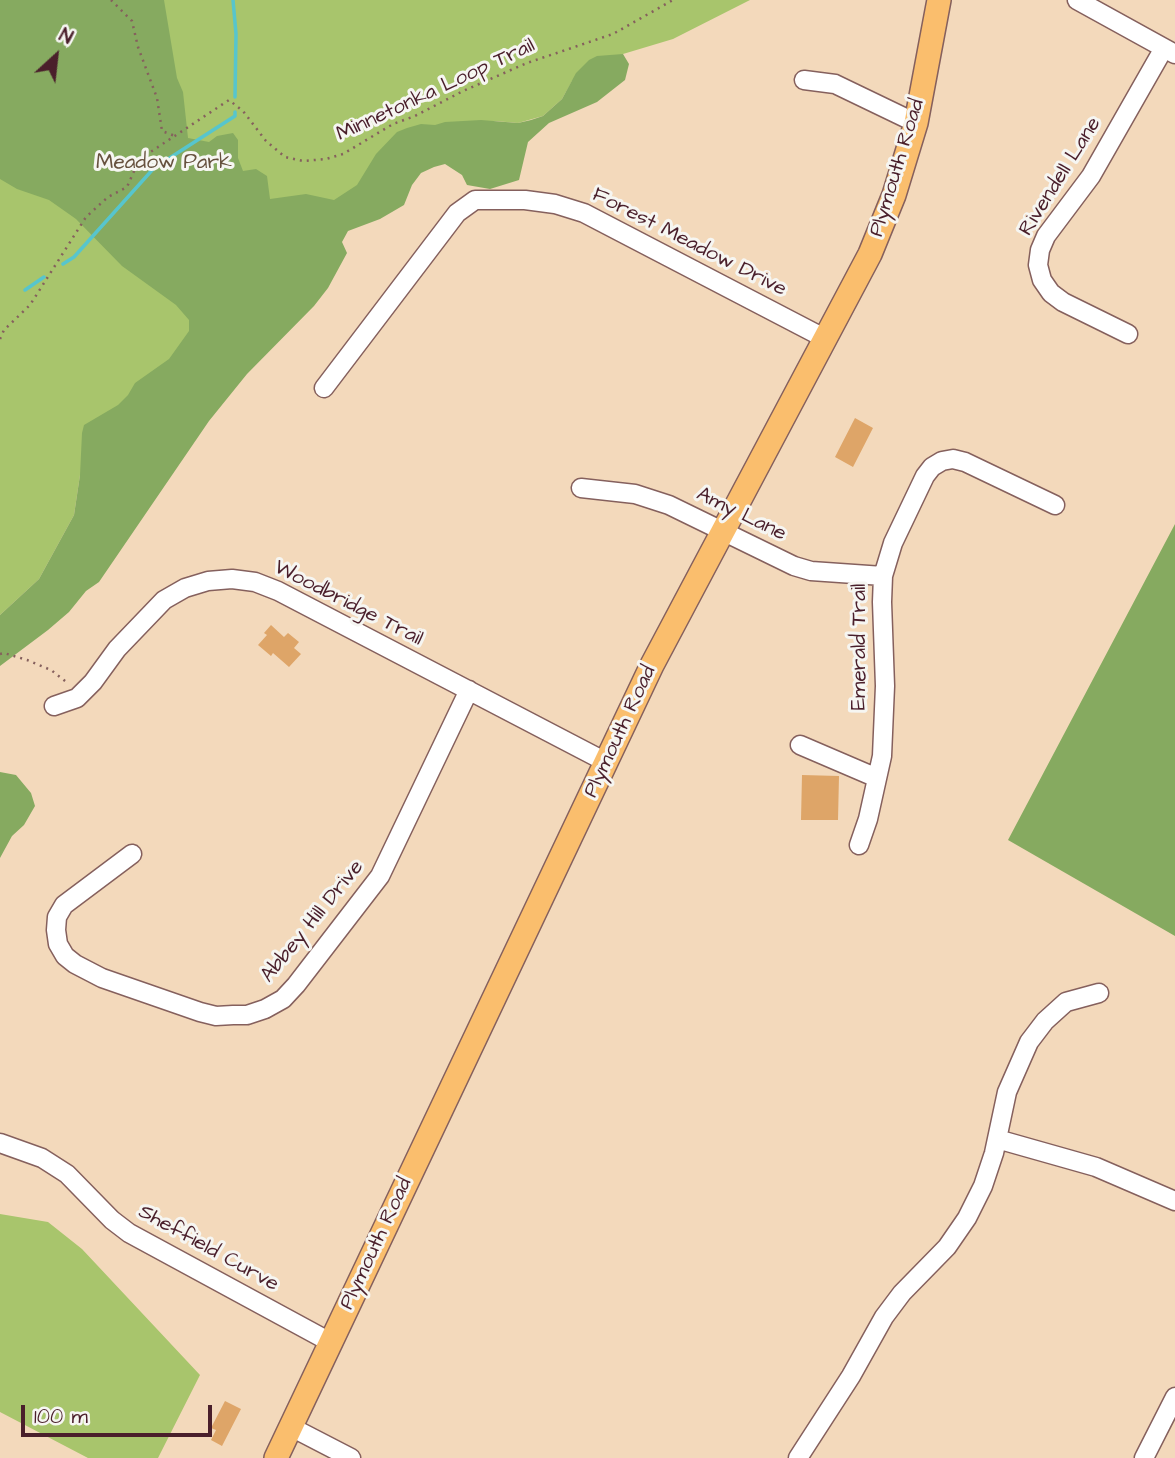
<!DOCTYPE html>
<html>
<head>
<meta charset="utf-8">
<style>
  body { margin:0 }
  #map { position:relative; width:1175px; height:1458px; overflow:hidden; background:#f3d9bb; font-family:"Architects Daughter",sans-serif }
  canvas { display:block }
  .north { position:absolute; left:21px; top:21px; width:70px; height:70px; -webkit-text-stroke:5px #f6f6f2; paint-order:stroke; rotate:27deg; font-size:19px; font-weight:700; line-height:28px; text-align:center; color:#4a1f2b }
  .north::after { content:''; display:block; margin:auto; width:24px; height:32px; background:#4a1f2b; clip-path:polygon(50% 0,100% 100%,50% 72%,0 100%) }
  .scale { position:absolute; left:21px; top:1405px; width:191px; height:32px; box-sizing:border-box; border:4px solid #4a1f2b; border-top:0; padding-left:9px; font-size:21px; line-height:24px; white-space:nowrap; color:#4a1f2b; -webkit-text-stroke:5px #f6f6f2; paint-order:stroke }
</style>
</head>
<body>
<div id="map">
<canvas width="1175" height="1458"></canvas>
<div class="north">N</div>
<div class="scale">100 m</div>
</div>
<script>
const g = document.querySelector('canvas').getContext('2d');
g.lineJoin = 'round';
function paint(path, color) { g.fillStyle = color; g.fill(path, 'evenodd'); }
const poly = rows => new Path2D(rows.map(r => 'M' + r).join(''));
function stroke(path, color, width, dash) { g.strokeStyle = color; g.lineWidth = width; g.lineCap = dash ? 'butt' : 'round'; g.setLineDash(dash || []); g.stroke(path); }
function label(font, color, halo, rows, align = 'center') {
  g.font = font + ' "Architects Daughter",sans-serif'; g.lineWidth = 6; g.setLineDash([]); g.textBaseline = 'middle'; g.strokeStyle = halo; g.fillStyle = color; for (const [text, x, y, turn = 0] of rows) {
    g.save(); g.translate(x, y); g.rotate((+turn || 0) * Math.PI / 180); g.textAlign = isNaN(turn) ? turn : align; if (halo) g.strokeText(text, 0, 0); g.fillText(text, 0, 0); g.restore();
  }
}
paint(poly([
  [0,0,750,0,673,39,623,54,572,81,562,99,543,116,518,123,495,121,416,163,80,475,74,515,39,579,0,615],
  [0,1214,48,1222,82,1249,200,1375,158,1458,88,1458,0,1412]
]), '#a8c56c');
paint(poly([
  [0,0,164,0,177,78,183,92,188,138,209,142,217,136,233,133,238,140,238,158,243,171,256,169,267,176,270,199,306,194,334,200,357,185,376,154,397,132,407,128,421,124,435,125,445,122,481,120,518,123,531,120,543,116,562,99,576,73,589,60,597,56,623,54,629,64,625,80,597,102,549,123,528,142,519,180,490,189,467,185,462,175,445,164,434,167,421,173,412,185,404,205,380,219,348,231,342,242,347,253,328,288,314,306,247,374,209,421,99,582,86,591,69,612,48,630,0,666,0,615,39,579,74,515,80,475,82,433,84,425,118,405,128,395,135,383,169,359,189,331,189,320,176,305,122,266,76,219,49,200,17,189,0,179],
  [1175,524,1175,936,1008,840],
  [0,772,16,775,31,793,35,806,24,825,12,836,0,858]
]), '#86aa60');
stroke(poly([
  [233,0,236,34,235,97],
  [63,264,74,257,154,168,235,116,235,112],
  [25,290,44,277]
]), '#57c5cd', 3.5);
paint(poly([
  [855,418,873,428,853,467,835,457],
  [271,625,284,637,288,633,299,642,294,648,301,654,289,667,273,653,271,656,258,645,267,635,264,633],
  [802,775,839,776,838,820,801,820],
  [225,1401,241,1409,222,1446,211,1440,216,1430,211,1428]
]), '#dea568');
const minor = poly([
  [1077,0,1175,54],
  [804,80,835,84,916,123],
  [1128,334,1063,302,1051,293,1042,280,1038,265,1040,250,1046,236,1091,176,1164,48],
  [324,388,457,213,475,200,525,200,555,204,584,213,826,339],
  [581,488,635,494,669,505,794,566,811,571,883,576],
  [54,706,77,698,93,682,117,649,164,600,185,588,208,581,232,579,255,582,278,591,606,762],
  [800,745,877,778],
  [859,845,868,819,882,756,885,686,882,602,883,576,893,543,925,476,932,467,942,461,953,459,965,462,1055,505],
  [132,854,64,905,57,917,56,930,58,944,65,956,75,964,102,978,200,1012,216,1016,233,1015,247,1015,265,1009,283,999,296,985,380,876,469,690],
  [997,1139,1096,1167,1175,1201],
  [0,1143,42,1158,67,1174,112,1220,129,1233,330,1342],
  [291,1427,351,1458],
  [798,1458,851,1376,884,1317,902,1293,947,1247,967,1218,983,1186,994,1153,1007,1092,1029,1042,1045,1021,1066,1002,1099,993],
  [1144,1458,1175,1397]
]);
const major = poly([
  [276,1458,652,665,870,254,894,195,916,123,939,0]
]);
stroke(minor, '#85605d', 21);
stroke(major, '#85605d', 26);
stroke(poly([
  [111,0,132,21,138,47,157,98,162,131,175,136],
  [0,339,4,330,30,305,86,217,108,197,127,187,135,169,149,153,229,100,243,111,266,141,285,157,303,161,326,159,343,154,393,124,415,116,463,91,527,63,613,34,673,0],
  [0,654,4,653,27,660,51,670,69,684]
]), '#85605d', 2.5, [2, 5]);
stroke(minor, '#fff', 18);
stroke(major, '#fabe6d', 23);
label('21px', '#4a1f2b', '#f6f6f2', [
  ["Minnetonka Loop Trail",436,91,-25],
  ["Plymouth Road",898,168,-73],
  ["Rivendell Lane",1061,177,-58],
  ["Forest Meadow Drive",689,243,27],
  ["Amy Lane",741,515,26],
  ["Woodbridge Trail",348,604,27],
  ["Emerald Trail",861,647,-90],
  ["Plymouth Road",621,732,-65],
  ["Abbey Hill Drive",313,922,-51],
  ["Plymouth Road",377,1244,-65],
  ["Sheffield Curve",208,1249,29]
]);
label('21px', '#66513e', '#f6f6f2', [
  ["Meadow Park",164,164]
]);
</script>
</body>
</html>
